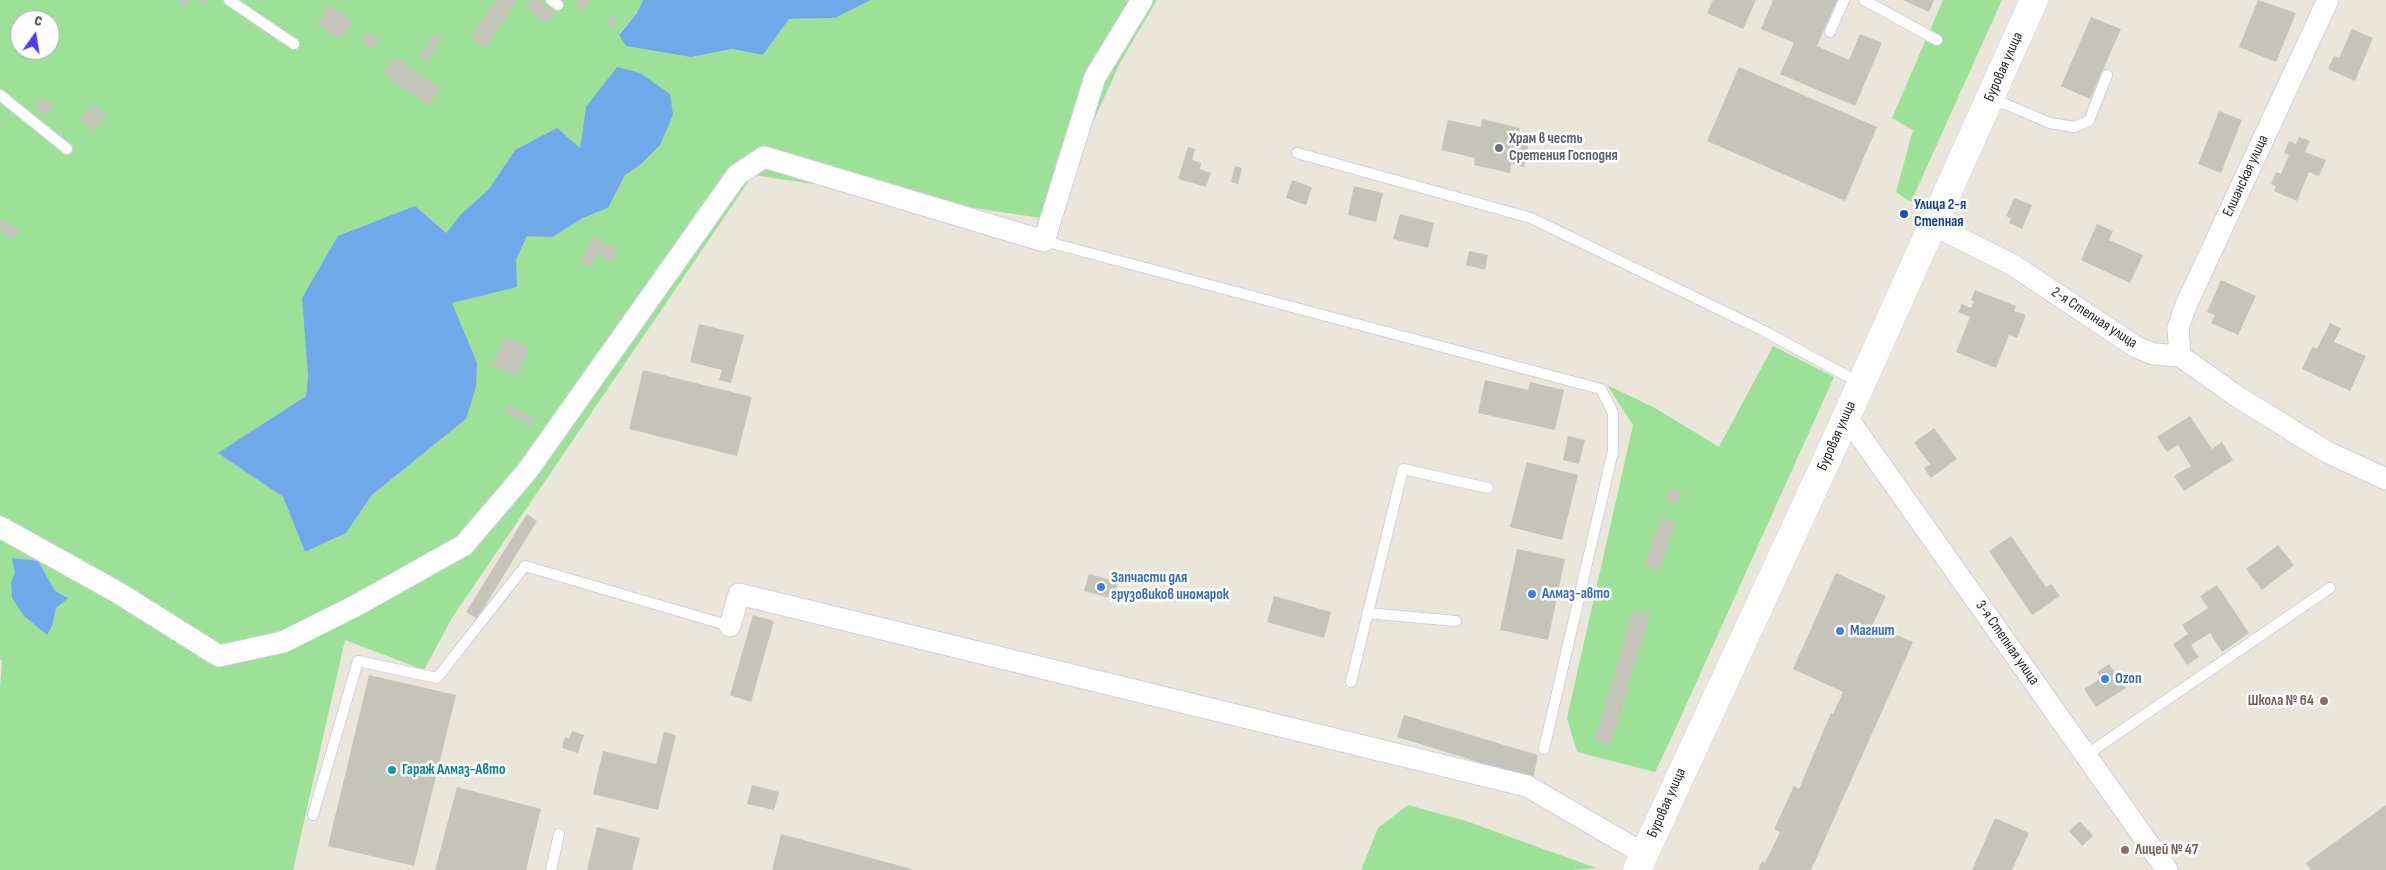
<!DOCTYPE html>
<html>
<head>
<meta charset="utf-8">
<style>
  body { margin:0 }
  #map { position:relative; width:2386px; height:870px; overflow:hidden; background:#eae7da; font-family:"Sofia Sans Condensed",sans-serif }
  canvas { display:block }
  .north { position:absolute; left:10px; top:10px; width:50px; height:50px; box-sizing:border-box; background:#fff; border:1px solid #a9a9a9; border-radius:50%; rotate:13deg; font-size:14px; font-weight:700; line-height:20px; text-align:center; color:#282828 }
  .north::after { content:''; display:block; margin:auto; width:18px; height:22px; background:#4a3df4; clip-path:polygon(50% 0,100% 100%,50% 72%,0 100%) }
</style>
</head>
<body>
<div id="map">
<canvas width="2386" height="870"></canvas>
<div class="north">С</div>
</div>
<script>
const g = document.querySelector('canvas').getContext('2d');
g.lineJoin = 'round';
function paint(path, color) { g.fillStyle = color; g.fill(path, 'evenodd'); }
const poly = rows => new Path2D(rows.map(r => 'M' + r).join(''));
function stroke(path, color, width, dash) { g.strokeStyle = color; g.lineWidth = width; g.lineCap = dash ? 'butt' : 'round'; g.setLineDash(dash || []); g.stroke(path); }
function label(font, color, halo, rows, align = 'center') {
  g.font = font + ' "Sofia Sans Condensed",sans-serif'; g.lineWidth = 5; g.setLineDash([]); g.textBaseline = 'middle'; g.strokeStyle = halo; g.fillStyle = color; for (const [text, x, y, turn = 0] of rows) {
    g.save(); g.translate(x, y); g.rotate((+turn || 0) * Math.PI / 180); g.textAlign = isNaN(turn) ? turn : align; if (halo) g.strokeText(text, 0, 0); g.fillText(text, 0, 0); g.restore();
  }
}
paint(poly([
  [0,0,643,0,637,13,619,34,691,57,732,49,763,55,789,19,835,18,871,0,1157,0,1121,61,1092,124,1061,221,753,175,452,618,424,670,345,640,293,870,0,870,0,688,2,661,0,659],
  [20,20,50,20,50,50,20,50],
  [586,107,640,165,625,174,608,208,583,218,552,236,527,236,516,260,475,297,452,303,461,328,466,419,372,495,346,533,305,552,283,497,219,453,306,396,308,375,446,234,461,214,488,190,515,150,580,148],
  [1943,0,2002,0,1911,202,1896,192,1913,130,1892,118],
  [1773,346,1834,377,1669,743,1655,772,1577,752,1567,718,1633,425,1607,385,1655,408,1719,447],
  [1408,805,1466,821,1596,868,1572,870,1361,870,1378,828]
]), '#9de097');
paint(poly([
  [643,0,871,0,835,18,789,19,763,55,732,49,691,57,626,46,619,35,637,13],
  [617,67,640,73,670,94,673,115,660,145,640,165,625,175,608,208,583,218,552,237,527,236,516,260,517,287,452,303,477,363,476,387,466,419,372,495,346,533,305,552,283,497,218,453,306,396,308,375,302,298,338,236,415,206,446,233,461,214,488,190,515,150,557,128,580,148,586,107],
  [12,558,38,561,55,591,68,598,56,608,52,626,47,635,24,616,12,598,11,582,15,573]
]), '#6fa9ea');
paint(poly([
  [179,0,190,0,186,6],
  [198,0,208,0,204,5],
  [496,0,513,0,517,2,485,48,470,37],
  [530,0,538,0,555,12,547,23,525,7],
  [579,0,590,0,582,11,575,5],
  [1713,0,1756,0,1743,29,1707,13],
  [1773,0,1837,0,1817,46,1849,60,1860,34,1882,43,1855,106,1780,74,1794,43,1761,29],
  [1903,0,1934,0,1929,12],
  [2258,0,2296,13,2276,62,2239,47],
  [329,5,353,21,340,39,317,23],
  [615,16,616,26,609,27,608,17],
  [2091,17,2121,29,2090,99,2061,86],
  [2352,29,2373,38,2355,81,2328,69,2334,56,2339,58],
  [368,32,379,40,372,50,361,42],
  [435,33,442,38,426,62,419,57],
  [395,57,440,88,428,106,383,74],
  [1739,67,1877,127,1845,201,1707,141],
  [42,97,53,106,45,116,34,106],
  [93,104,106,115,93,131,80,120],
  [2219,111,2242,120,2221,173,2198,164],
  [1482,119,1520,128,1517,139,1529,142,1524,167,1511,164,1510,173,1474,165,1475,158,1441,150,1448,120,1481,127],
  [2299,137,2310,141,2305,152,2326,160,2319,176,2309,172,2297,201,2274,191,2276,186,2271,184,2276,172,2281,174,2289,155,2284,153,2289,141,2296,144],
  [1188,147,1195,149,1192,160,1201,163,1200,169,1211,173,1206,187,1178,179],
  [1235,166,1242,168,1238,184,1231,182],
  [1292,180,1312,187,1306,205,1286,198],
  [1354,186,1383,193,1376,222,1348,215],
  [2014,198,2032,205,2022,229,2009,223,2011,218,2006,216],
  [1400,214,1434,223,1428,248,1393,239],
  [4,220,19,232,12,240,0,230,0,224],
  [2097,224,2113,231,2109,240,2143,255,2130,283,2081,260],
  [593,237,618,250,612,262,597,254,591,267,580,262],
  [1469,251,1488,255,1485,270,1466,265],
  [2221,280,2256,296,2238,335,2211,323,2215,315,2207,312],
  [1975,290,2016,306,2014,311,2026,315,2017,338,2009,335,1996,368,1956,352,1970,317,1958,312,1962,304,1971,308,1974,301,1971,300],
  [2330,323,2341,328,2334,342,2366,356,2350,391,2302,369,2312,347,2317,349],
  [699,324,744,335,731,383,719,380,722,370,690,362],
  [504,337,529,347,518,376,493,366],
  [643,370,752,397,737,456,629,429],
  [1485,380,1528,390,1530,382,1564,390,1555,430,1478,413],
  [509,404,535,419,531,426,505,411],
  [2190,416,2212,449,2222,442,2233,460,2184,491,2174,476,2191,466,2178,445,2167,452,2157,437],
  [1934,428,1957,459,1931,478,1924,468,1930,464,1914,443],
  [1568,436,1585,440,1579,464,1563,460],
  [1527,462,1578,475,1562,540,1510,527],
  [1668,489,1682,493,1678,504,1665,500],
  [527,514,537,521,477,619,466,612],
  [1660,517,1675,522,1660,570,1645,566],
  [2011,536,2046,587,2051,584,2060,596,2032,615,1989,551],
  [2278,545,2294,565,2262,590,2246,569],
  [1517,549,1565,559,1548,640,1500,630],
  [1836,573,1886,596,1873,624,1913,642,1811,870,1758,870,1762,861,1765,863,1780,832,1774,829,1794,786,1799,789,1831,713,1833,714,1843,692,1793,669],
  [1089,574,1118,582,1114,599,1084,591],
  [2217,585,2249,633,2222,652,2210,633,2191,645,2199,657,2187,665,2173,644,2188,634,2182,625,2208,608,2200,596],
  [1274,596,1331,612,1324,638,1267,622],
  [1633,610,1650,614,1611,745,1595,740],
  [753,615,774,621,751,702,730,695],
  [2109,664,2126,688,2096,707,2084,689,2101,678,2097,672],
  [369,675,456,695,414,866,328,846],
  [1404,715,1538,755,1533,779,1397,737],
  [572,731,584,735,578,753,562,748,565,737,569,739],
  [664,732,676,735,658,810,593,794,603,751,656,764],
  [752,785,779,792,774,810,747,804],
  [457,787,541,809,526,870,435,870],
  [2386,805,2386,870,2311,870,2306,863],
  [1995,818,2029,833,2012,870,1972,870],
  [2080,821,2093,836,2082,846,2069,831],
  [597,827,640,838,632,870,587,870],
  [781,834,912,869,912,870,772,870]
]), '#c5c4b9');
const lane = poly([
  [229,0,294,44],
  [551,0,558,5],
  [1864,0,1937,40],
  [1830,32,1844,0],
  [0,95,67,149],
  [1991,98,2050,123,2074,127,2089,121,2107,75],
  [1297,153,1531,218,1762,330,1860,383],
  [1044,241,1601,389,1613,413,1613,451,1544,749],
  [1367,613,1456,621],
  [1351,682,1403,469,1488,488],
  [2086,755,2330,588],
  [313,815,358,661,437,678,525,566,730,626],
  [551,870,559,834]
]);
const street = poly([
  [1933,225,2013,265,2136,347,2154,354,2180,356,2238,397,2327,452,2386,479],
  [2180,356,2178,328,2186,305,2328,0],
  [1846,416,2167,870],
  [0,527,117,592,219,656,283,642,357,605,464,545,528,470,737,175,764,157,1044,241,1095,77,1142,0],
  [730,626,739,594,1527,786,1644,854]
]);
const secondary = poly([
  [1637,870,1830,453,2034,0]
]);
stroke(lane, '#d0cfe1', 12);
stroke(street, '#d0cfe1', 23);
stroke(secondary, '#d0cfe1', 29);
stroke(lane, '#fff', 10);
stroke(street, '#fff', 21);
stroke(secondary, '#fff', 28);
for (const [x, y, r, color] of [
  [1499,148,5,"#6b7280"],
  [1904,214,5,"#1a4fb4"],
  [1101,587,5,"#3f7fe0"],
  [1532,594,5,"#3f7fe0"],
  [1840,631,5,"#3f7fe0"],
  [2105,679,5,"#3f7fe0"],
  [2324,701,5,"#8d6e63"],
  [392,770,5,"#0f9aa8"],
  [2125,850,5,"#8d6e63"]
]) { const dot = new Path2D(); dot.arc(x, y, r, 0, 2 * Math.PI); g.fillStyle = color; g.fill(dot); stroke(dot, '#fff', 2); }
label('15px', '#282828', '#fff', [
  ["Буровая улица",2004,67,-66],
  ["Елшанская улица",2246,176,-65],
  ["2-я Степная улица",2094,318,33],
  ["Буровая улица",1837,436,-66],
  ["3-я Степная улица",2007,643,55],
  ["Буровая улица",1667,803,-66]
]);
label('bold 15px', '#5b616d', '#fff', [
  ["Храм в честь",1509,139],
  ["Сретения Господня",1509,156]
], 'left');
label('bold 15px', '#164399', '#fff', [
  ["Улица 2-я",1914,205],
  ["Степная",1914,222]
], 'left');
label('bold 15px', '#366cbe', '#fff', [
  ["Запчасти для",1111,578],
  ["грузовиков иномарок",1111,595],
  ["Алмаз-авто",1542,594],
  ["Магнит",1850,631],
  ["Ozon",2115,679]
], 'left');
label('bold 15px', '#785e54', '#fff', [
  ["Школа № 64",2314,701],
  ["Лицей № 47",2135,850,"left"]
], 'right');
label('bold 15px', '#0d838f', '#fff', [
  ["Гараж Алмаз-Авто",402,770]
], 'left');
</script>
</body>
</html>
